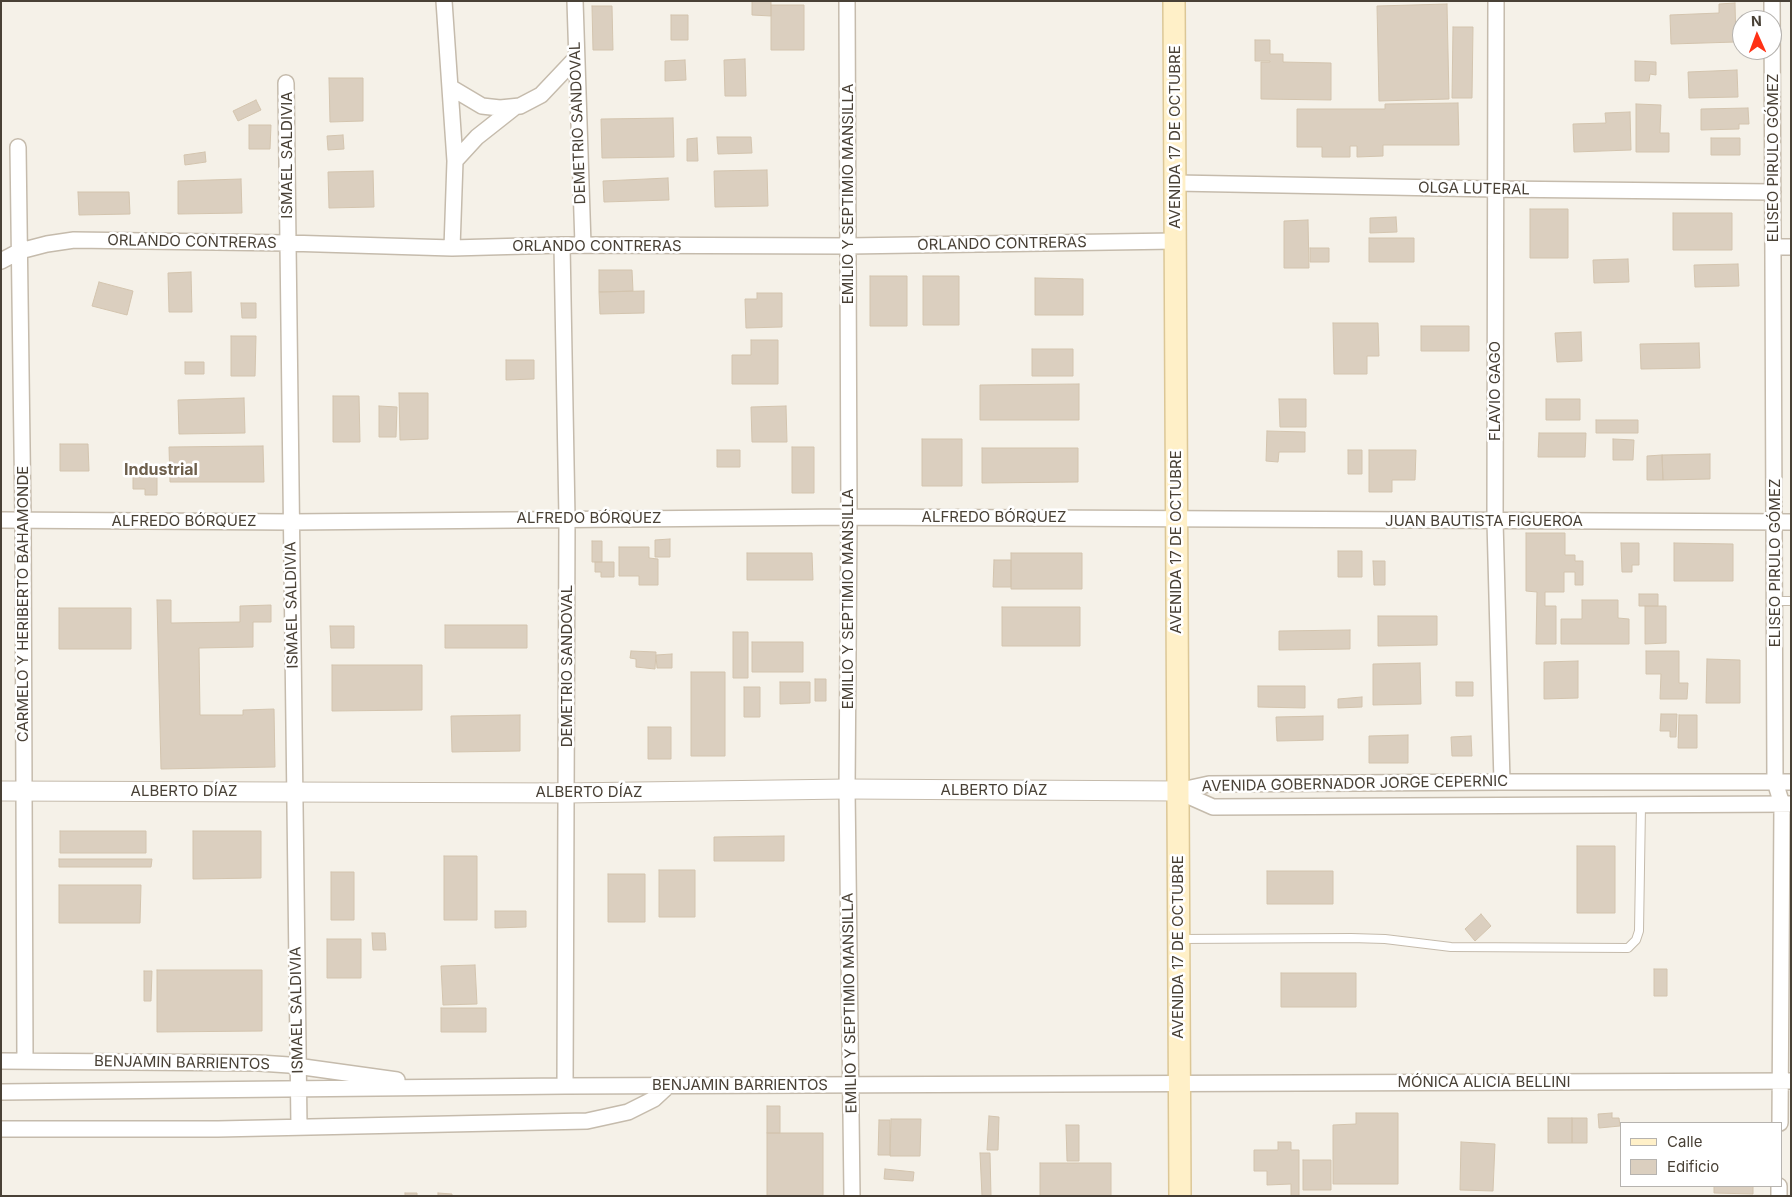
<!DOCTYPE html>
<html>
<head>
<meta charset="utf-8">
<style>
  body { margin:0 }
  #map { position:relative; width:1792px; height:1197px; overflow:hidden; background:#f5f1e8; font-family:Inter,sans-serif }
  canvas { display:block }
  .frame { position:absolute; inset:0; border:2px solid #494136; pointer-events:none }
  .legend { position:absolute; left:1620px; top:1122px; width:162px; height:65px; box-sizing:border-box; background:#fff; border:1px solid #b6b3af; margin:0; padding:6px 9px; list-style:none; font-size:15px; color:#494136 }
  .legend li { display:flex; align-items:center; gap:10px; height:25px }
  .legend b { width:25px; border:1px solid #b6b3af }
  .north { position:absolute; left:1732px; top:10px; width:50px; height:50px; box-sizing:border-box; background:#fff; border:1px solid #b6b3af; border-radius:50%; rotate:358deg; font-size:14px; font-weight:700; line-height:20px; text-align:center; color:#494136 }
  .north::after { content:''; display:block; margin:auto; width:18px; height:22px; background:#ff3115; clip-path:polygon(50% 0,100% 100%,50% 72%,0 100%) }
</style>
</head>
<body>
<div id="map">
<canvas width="1792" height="1197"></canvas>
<div class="frame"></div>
<ul class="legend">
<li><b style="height:6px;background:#fff0c8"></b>Calle</li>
<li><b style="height:14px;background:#dbcfbf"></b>Edificio</li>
</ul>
<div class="north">N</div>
</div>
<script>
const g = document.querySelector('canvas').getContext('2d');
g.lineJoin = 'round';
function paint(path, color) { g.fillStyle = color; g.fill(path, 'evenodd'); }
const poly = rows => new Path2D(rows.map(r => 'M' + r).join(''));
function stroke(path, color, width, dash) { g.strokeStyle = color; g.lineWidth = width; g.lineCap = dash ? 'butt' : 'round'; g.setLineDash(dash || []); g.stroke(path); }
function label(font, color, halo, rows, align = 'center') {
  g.font = font + ' Inter,sans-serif'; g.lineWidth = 5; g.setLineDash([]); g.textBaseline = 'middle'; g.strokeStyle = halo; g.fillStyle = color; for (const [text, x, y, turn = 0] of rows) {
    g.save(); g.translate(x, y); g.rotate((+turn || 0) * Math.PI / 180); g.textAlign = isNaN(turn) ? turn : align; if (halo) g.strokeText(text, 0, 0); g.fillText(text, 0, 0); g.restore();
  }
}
const building = poly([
  [752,1,771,1,771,16,752,15,752,1],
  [1735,3,1736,42,1671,44,1670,15,1719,13,1719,4,1735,3],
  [1447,4,1449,99,1379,101,1377,6,1447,4],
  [771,5,804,5,804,50,771,50,771,5],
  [592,6,612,6,613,50,593,50,592,6],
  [671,15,688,15,688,40,671,40,671,15],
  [1453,27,1473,27,1472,98,1452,98,1453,27],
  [1255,40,1270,40,1270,54,1283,54,1283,62,1331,63,1331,100,1261,99,1261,62,1270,62,1270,61,1255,61,1255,40],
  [745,59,746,96,725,96,724,60,745,59],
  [685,60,686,80,665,81,665,61,685,60],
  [1635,61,1656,62,1656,75,1650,74,1649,81,1635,81,1635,61],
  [1737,70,1738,97,1689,98,1688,72,1737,70],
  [329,78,363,78,363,121,330,122,329,78],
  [256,100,261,110,238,121,233,111,256,100],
  [1458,103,1459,145,1383,145,1383,156,1357,157,1357,146,1350,146,1350,157,1322,157,1322,147,1297,147,1297,109,1385,109,1385,104,1458,103],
  [1636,104,1661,105,1660,133,1669,133,1669,152,1636,152,1636,104],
  [1748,108,1749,124,1739,124,1739,129,1701,130,1701,109,1748,108],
  [1630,112,1631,150,1574,152,1573,124,1606,123,1605,113,1630,112],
  [673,118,674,157,602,158,601,119,673,118],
  [249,125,271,125,270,149,249,149,249,125],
  [343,135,344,149,328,150,327,136,343,135],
  [717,137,751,137,752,153,718,154,717,137],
  [697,138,698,161,687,161,687,139,697,138],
  [1711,138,1740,138,1740,155,1711,155,1711,138],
  [205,152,206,162,185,165,184,155,205,152],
  [767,170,768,206,715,207,714,171,767,170],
  [373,171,374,207,329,208,328,172,373,171],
  [668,178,669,200,604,202,603,181,668,178],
  [241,179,242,213,178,214,178,181,241,179],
  [78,192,129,192,130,214,79,215,78,192],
  [1530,209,1568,209,1568,258,1530,258,1530,209],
  [1673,213,1732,213,1732,250,1673,250,1673,213],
  [1396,217,1397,232,1370,233,1370,218,1396,217],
  [1308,220,1309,268,1284,268,1284,221,1308,220],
  [1369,238,1414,238,1414,262,1369,262,1369,238],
  [1310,248,1329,248,1329,262,1310,262,1310,248],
  [1628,259,1629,282,1594,283,1593,260,1628,259],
  [1738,264,1739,286,1695,287,1694,265,1738,264],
  [599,270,632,270,633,291,599,292,599,270],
  [191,272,192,312,169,312,168,273,191,272],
  [870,276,907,276,907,326,870,326,870,276],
  [923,276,959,276,959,325,923,325,923,276],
  [1035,278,1083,279,1083,315,1035,315,1035,278],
  [99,282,133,291,127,315,92,306,99,282],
  [644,291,644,313,600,314,599,292,644,291],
  [757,293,782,293,782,327,746,328,745,299,757,299,757,293],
  [241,303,256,303,256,318,242,318,241,303],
  [1333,323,1378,323,1379,356,1367,356,1367,374,1334,374,1333,323],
  [1421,326,1469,326,1469,351,1421,351,1421,326],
  [1581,332,1582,361,1557,362,1555,333,1581,332],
  [231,336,256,336,255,376,231,376,231,336],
  [751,340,778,340,778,384,732,384,732,355,751,355,751,340],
  [1699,343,1700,368,1641,369,1640,344,1699,343],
  [1032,349,1073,349,1073,376,1032,376,1032,349],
  [506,360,534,360,534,379,506,380,506,360],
  [185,362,204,362,204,374,185,374,185,362],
  [1079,384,1079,420,980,420,980,385,1079,384],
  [399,393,428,393,428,439,400,440,399,393],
  [333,396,359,396,360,442,333,442,333,396],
  [244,398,245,433,179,434,178,400,244,398],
  [1279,399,1306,399,1306,427,1280,427,1279,399],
  [1546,399,1580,399,1580,420,1546,420,1546,399],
  [379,406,397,407,396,437,379,437,379,406],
  [786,406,787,442,752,442,751,407,786,406],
  [1596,420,1638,420,1638,433,1596,433,1596,420],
  [1267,431,1305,432,1305,452,1279,452,1278,462,1266,461,1267,431],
  [1539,433,1586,433,1585,457,1538,457,1539,433],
  [922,439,962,439,962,486,922,486,922,439],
  [1613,439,1634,440,1633,460,1613,460,1613,439],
  [60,444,88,444,89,471,60,471,60,444],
  [263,446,264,482,170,482,169,447,263,446],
  [792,447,814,447,814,493,792,493,792,447],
  [982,448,1078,448,1078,482,982,483,982,448],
  [717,450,740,450,740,467,717,467,717,450],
  [1348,450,1362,450,1362,474,1348,474,1348,450],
  [1369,450,1416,450,1415,480,1392,480,1392,492,1369,492,1369,450],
  [1710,454,1710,479,1663,480,1662,455,1710,454],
  [1662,455,1663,480,1647,480,1647,456,1662,455],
  [133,472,157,472,157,495,145,495,145,489,133,489,133,472],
  [1526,533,1565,533,1565,555,1575,555,1575,561,1583,561,1583,585,1575,585,1575,572,1564,572,1564,592,1545,592,1545,606,1556,606,1556,644,1536,644,1537,592,1526,591,1526,533],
  [670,539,670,557,655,557,655,540,670,539],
  [592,541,602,541,602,562,592,562,592,541],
  [1621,543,1639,543,1639,565,1632,565,1632,572,1622,572,1621,543],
  [1674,543,1733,544,1733,581,1674,581,1674,543],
  [619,547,649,547,649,558,658,559,658,585,639,585,639,576,619,576,619,547],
  [1338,551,1362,551,1362,577,1338,577,1338,551],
  [747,553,812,553,813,580,747,580,747,553],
  [1011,553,1082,553,1082,589,1011,589,1011,553],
  [994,560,1011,560,1011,587,993,587,994,560],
  [1373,561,1385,561,1385,585,1374,585,1373,561],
  [595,562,614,562,614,577,601,577,601,572,595,572,595,562],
  [1639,594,1658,594,1658,606,1639,606,1639,594],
  [157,600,171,600,171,623,240,622,240,606,271,605,271,622,253,622,253,647,199,648,200,715,243,715,243,710,274,709,275,767,161,769,157,600],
  [1582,600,1618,600,1618,618,1629,619,1629,644,1561,644,1561,619,1582,619,1582,600],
  [1645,606,1666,606,1666,643,1645,644,1645,606],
  [1002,607,1080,607,1080,646,1002,646,1002,607],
  [59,608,131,608,131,649,59,649,59,608],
  [1378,616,1437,616,1437,645,1378,646,1378,616],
  [445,625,527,625,527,648,445,648,445,625],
  [330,626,354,626,354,648,331,648,330,626],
  [1350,630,1350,649,1279,650,1279,631,1350,630],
  [733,632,748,632,748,678,733,678,733,632],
  [752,642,803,642,803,672,752,672,752,642],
  [631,651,656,652,655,669,636,667,636,659,630,658,631,651],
  [1646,651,1679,651,1679,683,1688,683,1687,699,1660,699,1661,674,1646,674,1646,651],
  [672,654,672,668,657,668,656,655,672,654],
  [1707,659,1740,660,1740,703,1706,703,1707,659],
  [1578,661,1578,698,1544,699,1544,662,1578,661],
  [1420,663,1421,704,1373,705,1373,664,1420,663],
  [332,665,422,665,422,710,332,711,332,665],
  [691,672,725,672,725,756,691,756,691,672],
  [815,679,826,679,826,701,815,701,815,679],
  [780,682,810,682,810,703,780,704,780,682],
  [1456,682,1473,682,1473,696,1456,696,1456,682],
  [1258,686,1305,686,1305,708,1258,707,1258,686],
  [744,687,760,687,760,717,744,717,744,687],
  [1362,697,1362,707,1338,708,1338,699,1362,697],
  [1661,714,1677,714,1676,737,1670,737,1670,731,1660,731,1661,714],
  [520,715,520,751,452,752,451,716,520,715],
  [1679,715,1697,715,1697,748,1678,748,1679,715],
  [1323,716,1323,740,1277,741,1276,717,1323,716],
  [648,727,671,727,671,759,648,759,648,727],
  [1408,735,1408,763,1369,763,1369,736,1408,735],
  [1471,736,1472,756,1452,756,1451,737,1471,736],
  [60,831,146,831,146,853,60,853,60,831],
  [193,831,261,831,261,878,193,879,193,831],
  [784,836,784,861,714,861,714,837,784,836],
  [1577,846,1615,846,1615,913,1577,913,1577,846],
  [444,856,477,856,477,920,444,920,444,856],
  [59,859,152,859,151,867,59,867,59,859],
  [659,870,695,870,695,917,659,917,659,870],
  [1267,871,1333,871,1333,904,1267,904,1267,871],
  [331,872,354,872,354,920,331,920,331,872],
  [608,874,645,874,645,922,608,922,608,874],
  [59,885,141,885,140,923,59,923,59,885],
  [495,911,526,911,526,927,495,928,495,911],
  [1481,914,1491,926,1475,941,1465,929,1481,914],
  [372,933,385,933,386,950,373,950,372,933],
  [327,939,361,939,361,978,327,978,327,939],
  [475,965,477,1004,443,1005,441,966,475,965],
  [1654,969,1667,969,1667,996,1654,996,1654,969],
  [157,970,262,970,262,1031,157,1032,157,970],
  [144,971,152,971,151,1001,144,1001,144,971],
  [1281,973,1356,973,1356,1007,1281,1007,1281,973],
  [441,1008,486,1008,486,1032,441,1032,441,1008],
  [767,1106,780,1106,780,1133,767,1133,767,1106],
  [1356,1113,1398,1113,1398,1184,1333,1184,1333,1125,1356,1124,1356,1113],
  [1612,1113,1612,1118,1619,1118,1620,1126,1599,1128,1598,1114,1612,1113],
  [989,1116,999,1117,998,1150,987,1150,989,1116],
  [1548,1118,1572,1118,1572,1143,1548,1143,1548,1118],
  [1572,1118,1587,1118,1587,1143,1572,1143,1572,1118],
  [891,1119,921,1119,920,1156,890,1156,891,1119],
  [879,1120,890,1120,890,1155,878,1155,879,1120],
  [1066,1125,1079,1125,1079,1161,1067,1161,1066,1125],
  [767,1133,823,1133,823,1196,767,1196,767,1133],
  [1278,1142,1291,1142,1291,1150,1299,1150,1299,1196,1291,1196,1291,1184,1267,1185,1267,1171,1254,1171,1254,1150,1278,1150,1278,1142],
  [1461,1142,1495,1144,1493,1191,1460,1190,1461,1142],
  [980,1153,990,1153,991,1196,982,1196,980,1153],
  [1303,1160,1331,1160,1331,1190,1303,1190,1303,1160],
  [1040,1163,1111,1163,1111,1196,1040,1196,1040,1163],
  [885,1169,914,1172,913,1181,884,1179,885,1169],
  [1714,1186,1753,1186,1753,1194,1714,1193,1714,1186],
  [405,1193,417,1193,417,1196,405,1196,405,1193],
  [438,1193,452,1194,452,1196,438,1196,438,1193]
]);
paint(building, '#dbcfbf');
stroke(building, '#d3c4ae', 1);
const service = poly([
  [1775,601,1791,601],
  [1180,939,1351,938,1385,939,1451,947,1628,948,1636,940,1639,931,1641,805]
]);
const minor = poly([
  [444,1,455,161,452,248],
  [575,1,583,245],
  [847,1,849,517,847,789,852,1196],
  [1496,1,1495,521,1502,782],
  [1772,1,1775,782,1782,804,1780,1123],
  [286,83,299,1127],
  [450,87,482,106,500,108,520,106,541,95,576,58],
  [18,147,23,520,25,1061],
  [455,161,477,137,515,107],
  [1176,183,1496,189,1773,192],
  [562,245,567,518,565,1086],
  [1773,247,1791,247],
  [1,261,20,251,47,244,74,240,287,243,452,248,562,245,848,246,1175,241],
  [1,520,291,522,849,517,1791,522],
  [1177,791,1213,807,1791,804],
  [1177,791,1209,784,1502,782,1791,782],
  [1,1061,259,1063,289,1065,397,1080],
  [1,1092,565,1086,1791,1081],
  [1,1129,218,1129,587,1121,628,1112,654,1099,668,1086],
  [1779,1196,1779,1186]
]);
const tertiary = poly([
  [1,791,567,793,847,789,1177,791]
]);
const secondary = poly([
  [1174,1,1180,1196]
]);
stroke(service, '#c5bbac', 10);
stroke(minor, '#c5bbac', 18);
stroke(tertiary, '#c5bbac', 21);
stroke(secondary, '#dcc796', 24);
stroke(service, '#fff', 8);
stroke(minor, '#fff', 15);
stroke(tertiary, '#fff', 19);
stroke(secondary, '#fff0c8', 21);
label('15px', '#494136', '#fff', [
  ["DEMETRIO SANDOVAL",578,123,-92],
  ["AVENIDA 17 DE OCTUBRE",1175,137,-90],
  ["ISMAEL SALDIVIA",287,155,-90],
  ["ELISEO PIRULO GÓMEZ",1773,158,-90],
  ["OLGA LUTERAL",1474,189,1],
  ["EMILIO Y SEPTIMIO MANSILLA",848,194,-90],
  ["ORLANDO CONTRERAS",192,242,1],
  ["ORLANDO CONTRERAS",1002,244,-1],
  ["ORLANDO CONTRERAS",597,246],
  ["FLAVIO GAGO",1495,391,-90],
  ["ALFREDO BÓRQUEZ",994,517],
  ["ALFREDO BÓRQUEZ",589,518],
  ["ALFREDO BÓRQUEZ",184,521],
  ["JUAN BAUTISTA FIGUEROA",1484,521],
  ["AVENIDA 17 DE OCTUBRE",1176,542,-90],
  ["ELISEO PIRULO GÓMEZ",1775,563,-90],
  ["EMILIO Y SEPTIMIO MANSILLA",848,599,-90],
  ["CARMELO Y HERIBERTO BAHAMONDE",23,604,-90],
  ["ISMAEL SALDIVIA",292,605,-91],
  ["DEMETRIO SANDOVAL",567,666,-90],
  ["AVENIDA GOBERNADOR JORGE CEPERNIC",1355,784,-1],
  ["ALBERTO DÍAZ",994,790],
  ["ALBERTO DÍAZ",184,791],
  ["ALBERTO DÍAZ",589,792],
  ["AVENIDA 17 DE OCTUBRE",1178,947,-90],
  ["EMILIO Y SEPTIMIO MANSILLA",850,1003,-91],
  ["ISMAEL SALDIVIA",297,1010,-91],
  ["BENJAMIN BARRIENTOS",182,1063,1],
  ["MÓNICA ALICIA BELLINI",1484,1082],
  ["BENJAMIN BARRIENTOS",740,1085]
]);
label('bold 16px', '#6d5f4c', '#fff', [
  ["Industrial",161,470]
]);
</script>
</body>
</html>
